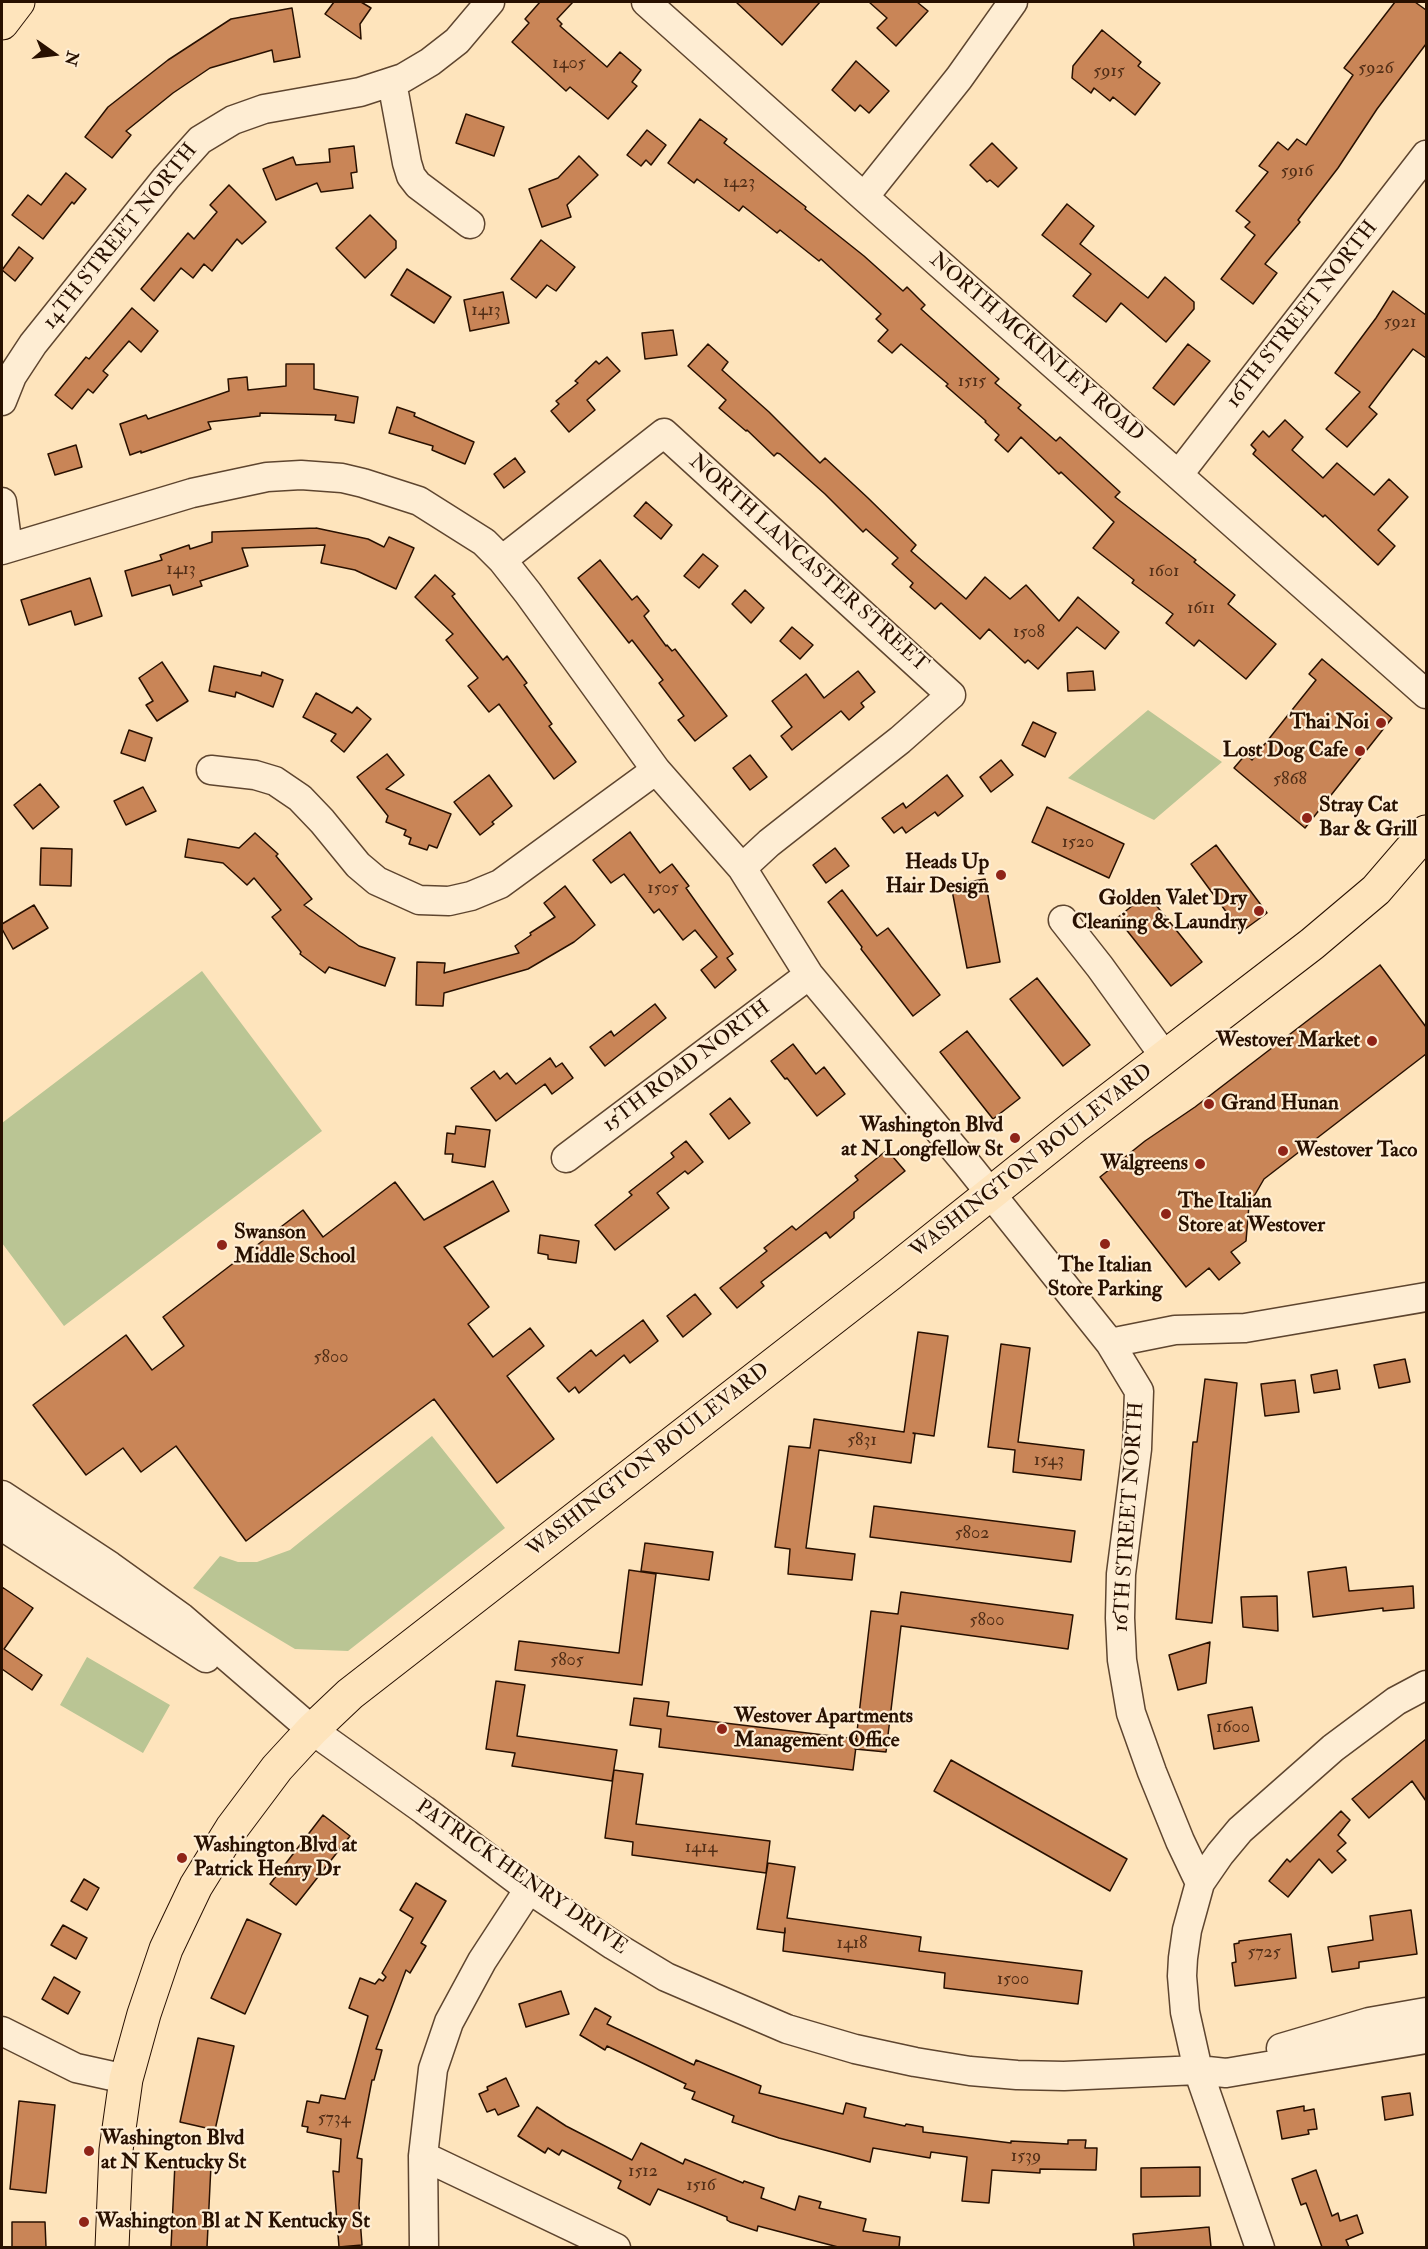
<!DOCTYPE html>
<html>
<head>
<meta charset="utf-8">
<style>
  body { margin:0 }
  #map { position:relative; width:1428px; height:2249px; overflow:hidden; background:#fee4bc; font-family:"IM FELL Double Pica",serif }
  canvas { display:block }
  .frame { position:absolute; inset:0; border:3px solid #281000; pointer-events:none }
  .north { position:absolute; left:24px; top:24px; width:60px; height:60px; -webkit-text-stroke:4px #feedd3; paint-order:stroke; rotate:104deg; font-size:16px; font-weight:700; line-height:24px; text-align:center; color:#281000 }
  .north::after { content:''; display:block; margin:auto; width:21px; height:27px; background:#281000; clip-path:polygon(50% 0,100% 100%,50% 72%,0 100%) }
</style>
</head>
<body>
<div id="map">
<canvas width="1428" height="2249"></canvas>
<div class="frame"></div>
<div class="north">N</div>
</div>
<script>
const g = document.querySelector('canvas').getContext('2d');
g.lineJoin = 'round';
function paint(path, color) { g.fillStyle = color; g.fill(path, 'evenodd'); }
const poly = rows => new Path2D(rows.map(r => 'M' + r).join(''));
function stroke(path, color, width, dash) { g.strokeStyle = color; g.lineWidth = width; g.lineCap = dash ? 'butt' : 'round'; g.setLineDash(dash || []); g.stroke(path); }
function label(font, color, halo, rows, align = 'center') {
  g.font = font + ' "IM FELL Double Pica",serif'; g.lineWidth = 4.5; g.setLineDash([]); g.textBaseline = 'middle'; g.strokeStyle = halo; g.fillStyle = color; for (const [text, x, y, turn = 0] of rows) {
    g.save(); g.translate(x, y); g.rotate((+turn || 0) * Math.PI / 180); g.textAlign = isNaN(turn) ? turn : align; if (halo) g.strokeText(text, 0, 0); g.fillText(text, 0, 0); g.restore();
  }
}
paint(poly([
  [1148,710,1222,762,1154,820,1068,778],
  [202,971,322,1131,64,1326,2,1243,2,1123],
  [432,1436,505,1528,348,1651,295,1649,193,1588,220,1556,238,1562,257,1562,290,1550],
  [87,1657,170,1705,143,1753,60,1705]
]), '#bac594');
const building = poly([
  [334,2,361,2,371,8,360,24,361,39,325,14,334,2],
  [540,2,573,2,557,19,562,24,560,26,607,67,620,52,641,70,632,82,637,86,608,119,570,87,566,91,512,42,529,23,525,19,540,2],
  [736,2,820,2,782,45,736,2],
  [869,2,917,2,928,11,896,46,877,28,887,18,869,2],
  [1395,2,1415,2,1426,10,1426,44,1377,109,1338,168,1298,220,1300,222,1265,264,1277,273,1253,304,1221,279,1255,235,1245,227,1250,222,1236,211,1268,172,1259,166,1278,142,1288,150,1297,139,1306,145,1353,75,1344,68,1395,2],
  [292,8,300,57,274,62,272,50,210,68,173,93,126,131,131,135,112,158,85,137,108,107,168,60,231,19,292,8],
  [1102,30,1141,62,1138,66,1160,83,1135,115,1113,97,1110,101,1094,88,1091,93,1072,78,1073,66,1102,30],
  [856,61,889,91,869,113,860,105,855,111,832,90,856,61],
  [466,114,504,127,494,156,456,143,466,114],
  [700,119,727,139,724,143,806,207,805,209,864,256,903,291,907,287,925,305,921,309,999,379,995,383,1021,405,1018,408,1056,441,1060,437,1120,492,1115,497,1196,560,1194,562,1235,595,1228,604,1276,644,1246,679,1199,640,1194,646,1166,623,1173,614,1132,583,1134,580,1093,548,1114,522,1061,472,1059,474,1021,437,1008,452,995,440,999,435,985,422,986,421,946,386,948,384,901,344,892,353,878,341,888,330,876,319,881,314,821,259,819,261,780,230,777,233,743,206,739,211,697,179,694,183,668,163,700,119],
  [647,130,666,145,651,165,646,160,641,166,627,155,647,130],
  [992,143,1017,168,998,187,990,180,987,182,970,165,992,143],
  [354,146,357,172,351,173,353,188,321,192,317,183,276,200,263,169,293,157,296,165,330,162,329,149,354,146],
  [579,156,598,175,567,205,571,217,542,227,529,189,558,178,579,156],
  [66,173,86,189,74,204,72,202,43,239,12,215,28,195,41,205,66,173],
  [229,185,266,222,242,244,237,239,212,271,204,264,193,278,181,268,154,301,141,289,188,233,194,239,217,212,210,205,229,185],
  [1067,204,1094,226,1080,244,1148,298,1165,277,1194,302,1194,309,1166,342,1121,303,1106,322,1073,296,1091,274,1042,235,1067,204],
  [370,215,396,241,396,248,365,278,336,248,370,215],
  [541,240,575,267,556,291,547,285,536,298,511,279,541,240],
  [19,247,33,258,15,281,2,270,19,247],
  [407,269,451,297,434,323,391,295,407,269],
  [1393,291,1426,315,1426,358,1413,349,1369,407,1377,414,1347,447,1326,429,1360,392,1335,373,1376,318,1393,291],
  [503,292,509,323,470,331,464,300,503,292],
  [132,308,158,331,141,352,129,341,103,371,108,375,93,393,88,389,72,409,55,395,86,357,89,359,132,308],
  [673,330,677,355,645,359,642,333,673,330],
  [708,344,728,362,722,370,769,412,820,463,825,458,868,498,916,545,911,551,966,599,985,577,1010,599,1026,585,1059,621,1078,597,1119,632,1105,649,1077,627,1038,669,1028,660,1025,663,989,629,980,639,941,603,935,609,910,587,913,583,892,564,898,558,866,529,863,532,825,494,780,454,777,453,774,456,747,430,746,431,719,408,726,400,688,366,708,344],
  [1188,344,1210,361,1174,405,1153,388,1188,344],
  [607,357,620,371,587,400,595,410,569,432,551,411,559,404,556,401,578,383,575,381,596,361,599,364,607,357],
  [286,364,314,364,314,389,358,397,354,423,335,420,336,415,260,413,260,416,208,422,211,429,141,453,141,451,130,455,120,424,146,415,148,419,229,391,228,379,247,377,248,390,286,386,286,364],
  [397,407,415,413,414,416,474,442,465,464,432,450,433,446,389,433,397,407],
  [1285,420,1303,437,1292,450,1323,478,1337,463,1374,495,1389,479,1408,497,1378,530,1395,546,1378,565,1325,515,1323,517,1253,454,1256,450,1251,445,1263,431,1269,437,1285,420],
  [76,445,82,467,55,475,48,454,76,445],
  [515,458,525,472,504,488,494,474,515,458],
  [646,502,672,525,661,539,634,516,646,502],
  [316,528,368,539,384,547,389,537,414,548,396,589,355,570,321,563,325,545,242,548,248,566,200,581,202,586,173,595,170,585,132,596,125,571,162,560,160,555,189,545,190,549,212,542,212,532,316,528],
  [703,554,718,566,699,588,684,576,703,554],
  [600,560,632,600,637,596,649,611,644,616,666,646,667,645,672,651,675,649,727,716,695,741,678,720,684,716,659,683,663,680,632,640,629,643,578,578,600,560],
  [435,575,455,594,452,596,503,660,507,656,527,683,524,685,552,724,549,726,576,762,554,779,499,704,489,712,468,686,478,678,446,640,453,634,415,597,435,575],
  [90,578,102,616,75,625,71,611,29,625,21,600,90,578],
  [745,590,764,608,751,623,732,604,745,590],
  [792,627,813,645,800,659,780,641,792,627],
  [1322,659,1392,718,1305,828,1234,768,1246,754,1252,760,1316,680,1309,674,1322,659],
  [162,662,188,701,157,721,146,705,153,701,139,678,162,662],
  [214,666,261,676,262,672,283,680,273,707,236,692,235,697,209,691,214,666],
  [858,671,875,692,861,703,864,707,849,720,841,711,792,750,781,736,792,727,772,701,806,674,824,698,858,671],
  [1093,671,1095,690,1068,691,1067,673,1093,671],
  [316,693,352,713,357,707,371,719,344,752,331,741,336,734,303,717,316,693],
  [1033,722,1056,733,1045,757,1022,745,1033,722],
  [129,730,152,738,145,761,121,753,129,730],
  [387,754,404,775,386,789,451,814,437,848,429,845,427,850,409,844,411,838,404,835,406,830,386,822,388,816,357,777,387,754],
  [750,755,767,777,750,790,733,768,750,755],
  [1001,760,1013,775,991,792,980,777,1001,760],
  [489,775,512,806,492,822,494,824,480,835,454,802,489,775],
  [947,775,963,796,938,816,935,812,906,833,902,827,894,833,882,818,903,803,906,808,947,775],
  [40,784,59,807,33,829,14,805,40,784],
  [143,787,156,811,126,825,114,801,143,787],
  [1047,807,1124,844,1109,878,1032,842,1047,807],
  [630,832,660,873,672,864,689,886,686,888,733,954,727,958,736,970,715,988,701,970,717,957,695,930,683,940,659,909,654,913,624,874,611,883,593,860,630,832],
  [255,833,278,854,276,856,312,899,304,905,359,946,395,958,385,986,329,967,325,973,300,954,301,952,272,917,281,910,254,878,247,885,223,863,185,857,188,839,239,848,255,833],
  [1216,845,1267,913,1241,932,1191,864,1216,845],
  [41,848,72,849,71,886,40,885,41,848],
  [835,848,849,866,826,883,813,865,835,848],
  [985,879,1000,962,967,968,951,885,985,879],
  [565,886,595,925,574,942,528,969,444,993,443,1006,416,1005,417,962,445,963,444,973,519,953,515,946,531,935,530,933,555,917,544,903,565,886],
  [842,890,877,936,888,928,940,995,913,1016,861,949,862,947,828,902,842,890],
  [1147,894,1202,962,1171,986,1117,918,1147,894],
  [34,905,48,928,13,949,2,929,2,924,34,905],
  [1380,965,1426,1027,1426,1054,1264,1179,1249,1205,1246,1241,1231,1252,1240,1263,1219,1280,1209,1268,1186,1287,1100,1177,1145,1141,1195,1107,1380,965],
  [1037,978,1090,1045,1063,1066,1010,999,1037,978],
  [655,1004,666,1018,605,1066,590,1047,611,1031,614,1036,655,1004],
  [967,1031,1020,1098,993,1119,940,1052,967,1031],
  [793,1044,816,1074,824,1067,845,1094,817,1116,787,1078,785,1079,771,1061,793,1044],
  [550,1058,556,1067,562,1063,573,1078,552,1094,545,1084,496,1121,471,1088,494,1071,500,1079,507,1073,516,1084,550,1058],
  [730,1098,750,1123,729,1139,710,1114,730,1098],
  [456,1126,490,1130,485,1167,452,1162,453,1154,445,1154,447,1133,455,1134,456,1126],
  [686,1141,703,1162,688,1174,685,1171,657,1193,669,1208,615,1250,595,1225,632,1195,629,1192,674,1157,671,1153,686,1141],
  [887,1150,905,1171,854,1212,854,1218,830,1238,826,1232,761,1282,764,1286,737,1308,720,1288,767,1251,764,1248,792,1226,796,1230,858,1180,855,1176,887,1150],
  [493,1181,509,1211,444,1247,489,1307,468,1324,493,1357,530,1328,544,1346,507,1376,554,1439,497,1483,434,1399,246,1541,176,1446,141,1472,123,1448,86,1475,33,1405,126,1335,152,1370,184,1346,163,1317,303,1210,323,1237,395,1182,424,1220,493,1181],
  [540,1235,579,1241,576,1263,548,1259,548,1255,538,1253,540,1235],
  [695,1294,711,1314,683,1337,667,1316,695,1294],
  [643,1320,658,1341,630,1363,624,1355,579,1393,575,1387,569,1392,557,1378,591,1350,596,1356,643,1320],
  [918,1332,948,1336,934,1436,913,1433,915,1434,911,1463,819,1450,806,1548,855,1554,852,1580,788,1574,790,1549,775,1547,789,1446,810,1448,814,1419,904,1432,918,1332],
  [1001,1344,1030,1348,1018,1442,1084,1450,1081,1480,1013,1472,1015,1450,988,1447,1001,1344],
  [1405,1359,1410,1382,1379,1388,1374,1365,1405,1359],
  [1337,1370,1340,1389,1314,1393,1311,1375,1337,1370],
  [1205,1379,1237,1383,1212,1623,1176,1619,1193,1442,1197,1442,1205,1379],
  [1295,1380,1299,1412,1265,1416,1261,1384,1295,1380],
  [874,1506,1075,1531,1071,1562,870,1537,874,1506],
  [645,1543,713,1552,709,1580,641,1571,645,1543],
  [1346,1567,1349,1591,1413,1586,1414,1608,1383,1611,1383,1608,1313,1617,1308,1572,1346,1567],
  [629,1570,656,1574,642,1685,515,1670,519,1641,619,1653,629,1570],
  [2,1587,33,1608,4,1649,42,1675,32,1690,2,1669,2,1587],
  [901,1592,1073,1615,1068,1649,901,1626,886,1752,855,1749,871,1611,898,1614,901,1592],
  [1277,1596,1278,1631,1243,1627,1241,1597,1277,1596],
  [1210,1642,1206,1683,1178,1690,1169,1655,1210,1642],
  [496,1681,525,1685,517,1736,617,1750,612,1781,512,1766,515,1753,486,1749,496,1681],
  [634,1698,669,1702,667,1716,857,1739,853,1770,659,1747,661,1729,630,1725,634,1698],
  [1252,1707,1259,1741,1214,1749,1208,1715,1252,1707],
  [1426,1739,1426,1801,1412,1781,1369,1818,1352,1799,1426,1739],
  [951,1760,1127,1859,1110,1891,934,1791,951,1760],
  [614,1770,643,1774,636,1824,770,1841,766,1873,632,1855,633,1842,605,1838,614,1770],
  [1341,1811,1350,1820,1338,1835,1346,1843,1337,1851,1346,1860,1332,1873,1319,1859,1288,1897,1269,1881,1287,1859,1290,1862,1341,1811],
  [323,1815,350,1836,296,1905,270,1884,323,1815],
  [768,1863,795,1867,787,1918,921,1937,919,1951,1082,1971,1078,2004,944,1988,945,1973,783,1951,785,1928,785,1933,757,1929,768,1863],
  [84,1879,99,1888,87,1910,71,1901,84,1879],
  [416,1883,446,1901,421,1943,426,1946,410,1973,406,1970,376,2049,382,2050,374,2080,372,2080,357,2158,362,2159,359,2205,362,2245,339,2247,333,2171,339,2172,341,2139,307,2132,308,2127,302,2126,307,2101,319,2103,321,2095,345,2099,368,2016,349,2008,360,1978,375,1984,379,1979,383,1981,386,1977,382,1973,413,1918,400,1910,416,1883],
  [1411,1910,1417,1954,1359,1962,1359,1968,1332,1972,1328,1947,1373,1940,1370,1916,1411,1910],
  [247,1919,281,1934,245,2014,211,1998,247,1919],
  [63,1925,87,1938,76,1959,51,1945,63,1925],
  [1291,1934,1296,1978,1235,1986,1232,1963,1236,1962,1234,1944,1239,1943,1239,1941,1291,1934],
  [54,1977,80,1992,68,2014,42,1999,54,1977],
  [561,1991,569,2014,526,2027,519,2004,561,1991],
  [595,2008,611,2017,607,2024,694,2065,696,2060,761,2086,759,2093,843,2114,846,2103,866,2108,864,2117,905,2126,906,2124,923,2127,923,2132,1011,2143,1011,2141,1068,2144,1068,2140,1086,2140,1085,2148,1097,2148,1096,2170,1040,2169,1040,2173,992,2170,989,2203,962,2201,967,2157,931,2152,930,2158,873,2148,870,2162,779,2138,732,2122,734,2116,692,2099,695,2092,684,2088,686,2084,607,2046,605,2050,580,2035,595,2008],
  [198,2038,234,2046,215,2130,180,2122,198,2038],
  [506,2078,519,2106,498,2115,495,2109,487,2112,479,2094,488,2090,487,2087,506,2078],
  [1410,2093,1413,2115,1385,2120,1382,2097,1410,2093],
  [19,2101,55,2105,46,2193,10,2189,19,2101],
  [1304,2106,1304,2111,1314,2109,1317,2129,1308,2130,1309,2134,1282,2139,1277,2111,1304,2106],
  [537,2107,566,2126,632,2160,641,2143,683,2164,685,2159,743,2183,744,2181,764,2188,761,2198,795,2210,799,2196,821,2202,819,2208,866,2219,863,2231,900,2237,899,2247,838,2247,758,2226,757,2231,730,2222,727,2220,727,2217,658,2189,650,2205,618,2188,621,2181,562,2150,559,2155,548,2148,545,2153,518,2136,537,2107],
  [175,2163,211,2165,207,2247,171,2247,175,2163],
  [1200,2167,1200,2196,1141,2197,1141,2168,1200,2167],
  [1316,2170,1332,2216,1338,2213,1340,2221,1357,2215,1363,2233,1346,2240,1349,2247,1322,2247,1306,2203,1301,2205,1292,2179,1316,2170],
  [12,2222,45,2222,46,2247,12,2247,12,2222],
  [1209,2227,1211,2247,1134,2247,1133,2234,1209,2227]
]);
paint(building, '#c98557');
stroke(building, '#281000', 1.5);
const minor = poly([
  [646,2,864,197,1426,694],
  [392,82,407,163,411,176,418,185,470,224],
  [864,197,959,78,1013,2],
  [2,401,12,376,33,344,166,178,200,140,233,120,264,109,360,92,403,78,430,62,457,41,490,2],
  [1179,474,1426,155],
  [2,502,8,548],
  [2,550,192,493,267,477,301,475,342,478,363,483,419,501,484,542,502,560,528,593,656,770,742,868,809,975,967,1164,1110,1343,1175,1330,1245,1328,1426,1297],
  [502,560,664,433,951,695,900,740,769,843,742,868],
  [211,770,255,775,275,781,300,798,322,821,358,865,377,881,419,900,449,901,471,896,500,884,656,770],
  [1063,920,1100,967,1165,1057],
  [566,1158,809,975],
  [1110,1343,1139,1391,1137,1449,1121,1574,1120,1618,1122,1660,1131,1713,1152,1772,1180,1841,1200,1883,1187,1930,1183,1958,1182,1976,1185,2012,1198,2070,1260,2248],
  [2,1495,110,1566,181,1617,312,1730,424,1810,529,1889,613,1945,666,1977,787,2029,855,2049,915,2062,970,2071,1017,2075,1064,2076,1198,2070,1226,2073,1426,2039],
  [2,1526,206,1658],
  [1200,1883,1220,1854,1240,1830,1333,1748,1396,1701,1426,1685],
  [2,2031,76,2068,126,2079],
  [1281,2048,1369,2022,1426,2012],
  [423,2156,616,2248],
  [424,2248,423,2156,433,2069,449,2022,482,1961,529,1889]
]);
const major = poly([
  [112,2248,116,2150,126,2079,144,2014,166,1949,196,1886,232,1828,277,1768,312,1730,350,1694,890,1274,1075,1126,1312,944,1376,890,1426,832]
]);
const highway = poly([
  [2,23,18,2]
]);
stroke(minor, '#5e452f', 31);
stroke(major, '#281000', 35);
stroke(highway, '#281000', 35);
stroke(minor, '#feedd3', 28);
stroke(major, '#fee4bc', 33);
stroke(highway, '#fee4bc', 33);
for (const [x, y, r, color] of [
  [1381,723,6,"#8f2418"],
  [1360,751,6,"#8f2418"],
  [1307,818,6,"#8f2418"],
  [1001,875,6,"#8f2418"],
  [1259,911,6,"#8f2418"],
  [1372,1041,6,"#8f2418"],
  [1209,1104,6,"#8f2418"],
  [1015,1138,6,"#8f2418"],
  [1283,1151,6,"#8f2418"],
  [1200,1164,6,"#8f2418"],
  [1166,1214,6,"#8f2418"],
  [1105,1244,6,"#8f2418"],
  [222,1245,6,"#8f2418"],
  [722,1729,6,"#8f2418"],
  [182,1858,6,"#8f2418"],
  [89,2151,6,"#8f2418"],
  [84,2222,6,"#8f2418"]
]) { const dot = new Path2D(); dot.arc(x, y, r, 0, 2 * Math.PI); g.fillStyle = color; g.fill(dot); stroke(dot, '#feedd3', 2); }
label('18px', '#502d16', null, [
  ["1405",569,64],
  ["5926",1376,69],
  ["5915",1109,72],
  ["5916",1297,172],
  ["1423",739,183],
  ["1413",486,311],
  ["5921",1400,323],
  ["1515",972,382],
  ["1413",181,570],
  ["1601",1164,572],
  ["1611",1201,609],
  ["1508",1029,633],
  ["5868",1290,780],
  ["1520",1078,843],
  ["1505",663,889],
  ["5800",331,1358],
  ["5831",862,1441],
  ["1543",1049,1461],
  ["5802",972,1534],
  ["5800",987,1621],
  ["5805",567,1661],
  ["1600",1233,1728],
  ["1414",701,1848],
  ["1418",852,1944],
  ["5725",1264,1953],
  ["1500",1013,1980],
  ["5734",334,2119],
  ["1539",1026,2157],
  ["1512",643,2172],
  ["1516",701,2186]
]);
label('21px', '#281000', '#feedd3', [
  ["14TH STREET NORTH",121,237,-51],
  ["16TH STREET NORTH",1303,315,-52],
  ["NORTH MCKINLEY ROAD",1036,348,41],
  ["NORTH LANCASTER STREET",808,564,42],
  ["15TH ROAD NORTH",687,1067,-37],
  ["WASHINGTON BOULEVARD",1032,1162,-38],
  ["WASHINGTON BOULEVARD",649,1461,-38],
  ["16TH STREET NORTH",1130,1517,-86],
  ["PATRICK HENRY DRIVE",521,1878,35]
]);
label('bold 21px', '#281000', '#feedd3', [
  ["Thai Noi",1369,723,"right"],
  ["Lost Dog Cafe",1348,751,"right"],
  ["Stray Cat",1319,806],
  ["Bar & Grill",1319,830],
  ["Heads Up",989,863,"right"],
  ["Hair Design",989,887,"right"],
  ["Golden Valet Dry",1247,899,"right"],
  ["Cleaning & Laundry",1247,923,"right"],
  ["Westover Market",1360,1041,"right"],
  ["Grand Hunan",1221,1104],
  ["Washington Blvd",1003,1126,"right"],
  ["at N Longfellow St",1003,1150,"right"],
  ["Westover Taco",1295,1151],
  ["Walgreens",1188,1164,"right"],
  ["The Italian",1178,1202],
  ["Store at Westover",1178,1226],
  ["Swanson",234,1233],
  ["Middle School",234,1257],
  ["The Italian",1105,1266,"center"],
  ["Store Parking",1105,1290,"center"],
  ["Westover Apartments",734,1717],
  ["Management Office",734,1741],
  ["Washington Blvd at",194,1846],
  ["Patrick Henry Dr",194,1870],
  ["Washington Blvd",101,2139],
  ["at N Kentucky St",101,2163],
  ["Washington Bl at N Kentucky St",96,2222]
], 'left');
</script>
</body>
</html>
